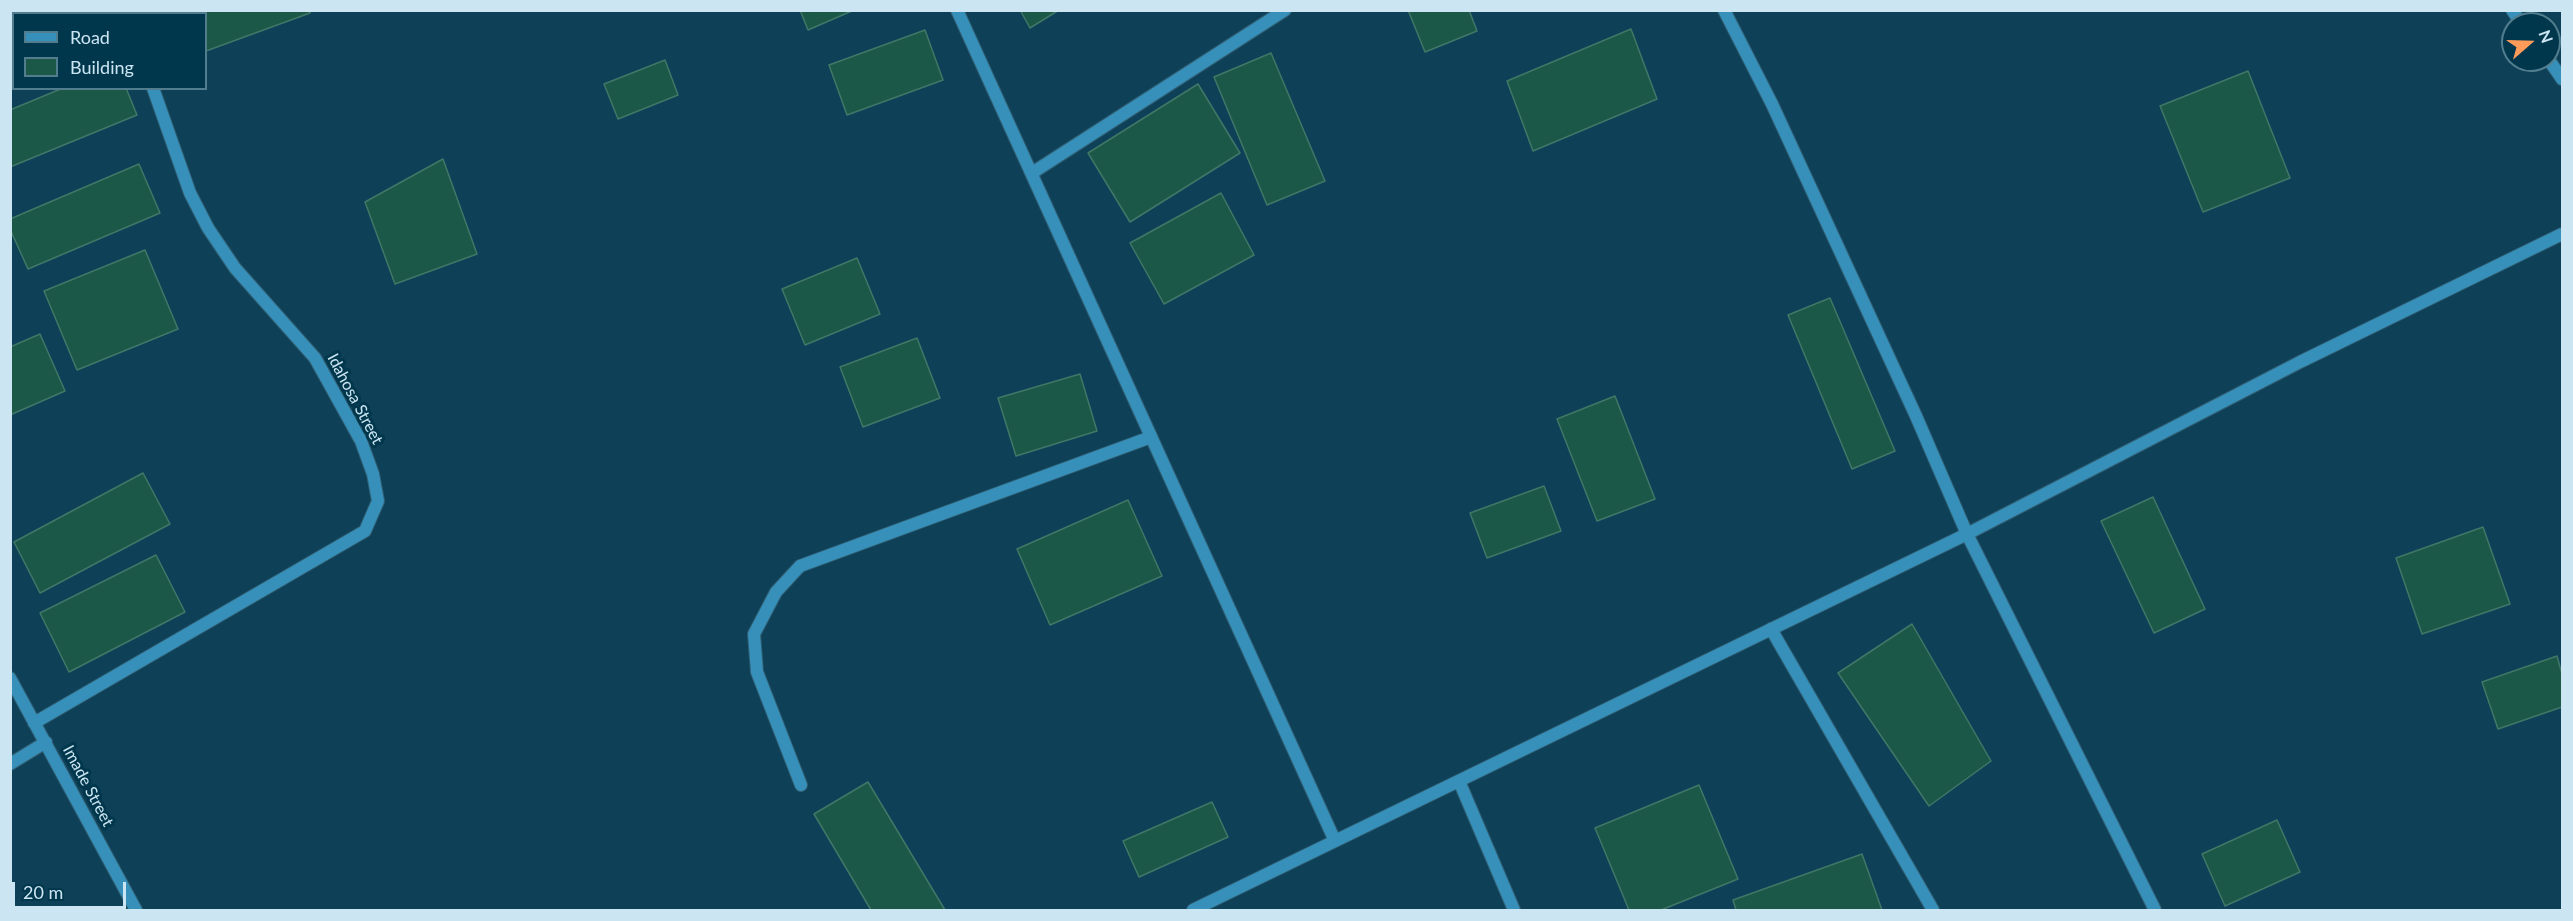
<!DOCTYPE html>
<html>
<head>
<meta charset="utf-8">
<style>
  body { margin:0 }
  #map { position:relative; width:2573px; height:921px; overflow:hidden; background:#0e4158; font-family:Lato,sans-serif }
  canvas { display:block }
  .frame { position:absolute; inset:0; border:12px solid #cce5f2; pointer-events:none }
  .legend { position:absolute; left:12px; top:12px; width:195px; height:78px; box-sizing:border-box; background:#00374c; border:2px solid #527d8e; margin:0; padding:8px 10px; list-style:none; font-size:18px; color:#cce5f2 }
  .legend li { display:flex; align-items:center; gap:12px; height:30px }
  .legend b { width:30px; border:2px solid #527d8e }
  .north { position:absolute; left:2501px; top:12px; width:60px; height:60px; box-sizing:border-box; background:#00374c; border:2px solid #527d8e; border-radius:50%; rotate:70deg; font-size:16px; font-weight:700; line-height:24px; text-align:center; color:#cce5f2 }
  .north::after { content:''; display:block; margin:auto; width:21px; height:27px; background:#ff9b5a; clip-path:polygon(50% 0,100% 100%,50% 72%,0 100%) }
  .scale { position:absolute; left:12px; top:882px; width:114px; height:27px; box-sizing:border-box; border:3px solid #cce5f2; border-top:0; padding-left:8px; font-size:18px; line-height:21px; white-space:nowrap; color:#cce5f2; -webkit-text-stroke:4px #00374c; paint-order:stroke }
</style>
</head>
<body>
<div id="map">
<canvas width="2573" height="921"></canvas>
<div class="frame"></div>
<ul class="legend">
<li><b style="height:8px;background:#3790b9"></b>Road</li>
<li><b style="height:16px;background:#1b5848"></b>Building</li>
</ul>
<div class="north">N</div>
<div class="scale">20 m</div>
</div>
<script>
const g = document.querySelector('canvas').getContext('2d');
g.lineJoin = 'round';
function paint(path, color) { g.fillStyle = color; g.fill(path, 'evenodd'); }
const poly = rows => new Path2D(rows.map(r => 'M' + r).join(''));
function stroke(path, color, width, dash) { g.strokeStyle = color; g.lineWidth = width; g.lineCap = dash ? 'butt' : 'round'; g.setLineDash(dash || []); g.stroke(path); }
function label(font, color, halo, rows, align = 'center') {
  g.font = font + ' Lato,sans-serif'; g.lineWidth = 6; g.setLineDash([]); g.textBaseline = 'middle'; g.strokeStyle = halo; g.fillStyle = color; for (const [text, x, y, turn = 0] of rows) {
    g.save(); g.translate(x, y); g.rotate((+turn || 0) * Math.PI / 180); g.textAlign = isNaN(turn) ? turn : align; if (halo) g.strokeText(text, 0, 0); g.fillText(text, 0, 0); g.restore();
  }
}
const building = poly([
  [62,10,76,10,78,14,54,14,62,10],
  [161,10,310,10,310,13,206,51,206,14,162,14,161,10],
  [800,10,854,10,808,30,800,10],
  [1020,10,1059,10,1030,28,1020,10],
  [1408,10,1469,10,1477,31,1425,52,1408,10],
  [1631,29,1657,99,1533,151,1507,81,1631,29],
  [925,30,943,80,847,115,829,65,925,30],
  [1271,53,1325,181,1267,205,1214,77,1271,53],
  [665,60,678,95,618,119,604,84,665,60],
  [2248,71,2290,178,2203,212,2160,106,2248,71],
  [1198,84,1240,153,1130,222,1088,153,1198,84],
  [63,88,126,88,137,115,10,167,10,110,63,88],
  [443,159,477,254,395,284,365,202,443,159],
  [139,164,160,213,28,269,10,229,10,219,139,164],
  [1221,193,1254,255,1164,304,1130,243,1221,193],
  [145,250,178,329,77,370,44,291,145,250],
  [857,258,880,314,805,345,782,289,857,258],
  [1830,298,1895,451,1852,469,1788,315,1830,298],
  [40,334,65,391,10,415,10,347,40,334],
  [917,338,940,398,863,427,840,367,917,338],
  [1080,374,1097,431,1016,456,998,398,1080,374],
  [1615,396,1655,499,1597,521,1557,419,1615,396],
  [143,473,170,524,40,593,14,542,143,473],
  [1544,486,1561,531,1487,558,1470,513,1544,486],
  [2153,497,2205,609,2154,633,2101,521,2153,497],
  [1128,500,1162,576,1050,625,1017,549,1128,500],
  [2483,527,2510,604,2422,634,2396,558,2483,527],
  [156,555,185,612,69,672,40,613,156,555],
  [1912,624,1991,761,1929,806,1838,673,1912,624],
  [2557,656,2562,674,2562,707,2498,729,2482,682,2557,656],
  [868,782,945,910,871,910,814,814,868,782],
  [1699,785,1738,879,1661,910,1629,910,1595,828,1699,785],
  [1212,802,1228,837,1139,877,1123,841,1212,802],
  [2277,820,2300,872,2225,906,2202,854,2277,820],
  [1862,854,1882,910,1736,910,1733,900,1862,854]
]);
paint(building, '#1b5848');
stroke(building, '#417767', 1.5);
const lane = poly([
  [1771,629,1933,910],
  [801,785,757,672,754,634,776,592,800,566,1151,437]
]);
const street = poly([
  [129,10,130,14],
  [957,10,1335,841],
  [1724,10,1772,104,1916,416,1967,534,2155,910],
  [2512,10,2522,24],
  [2549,60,2562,79],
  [1032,173,1285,10],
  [10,678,136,910],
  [34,723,365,531,378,501,373,474,361,441,315,358,235,268,208,228,190,193,153,88],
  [10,764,46,742],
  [1459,781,1514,910],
  [1193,910,1967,534,2300,362,2562,234]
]);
stroke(lane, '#305f74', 14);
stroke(street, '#305f74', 14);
stroke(lane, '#3790b9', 12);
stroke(street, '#3790b9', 12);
label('16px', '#cce5f2', '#00374c', [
  ["Idahosa Street",355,399,62],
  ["Imade Street",88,786,62]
]);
</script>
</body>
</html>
